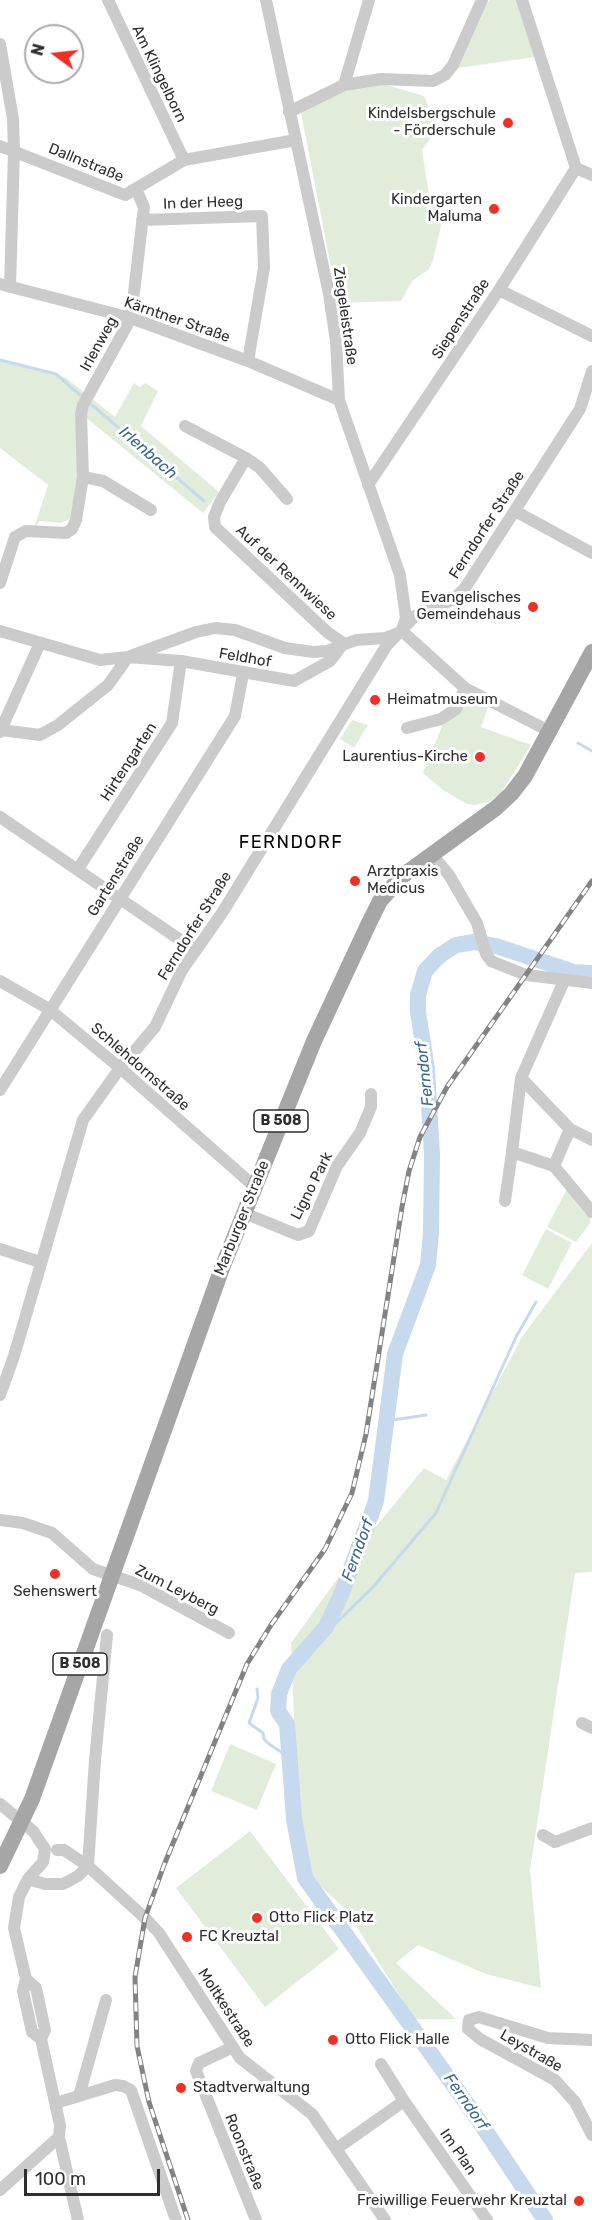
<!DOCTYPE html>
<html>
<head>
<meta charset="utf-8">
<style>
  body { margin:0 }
  #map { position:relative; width:592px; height:2220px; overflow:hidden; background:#fff; font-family:Rubik,sans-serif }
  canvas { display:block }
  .north { position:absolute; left:24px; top:24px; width:60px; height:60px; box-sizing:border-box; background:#fff; border:2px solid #ababab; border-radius:50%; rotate:285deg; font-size:16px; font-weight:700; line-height:24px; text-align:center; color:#2e2e2e }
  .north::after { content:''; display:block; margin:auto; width:21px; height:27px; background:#ed3127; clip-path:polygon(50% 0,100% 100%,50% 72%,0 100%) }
  .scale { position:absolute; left:24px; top:2169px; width:136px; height:27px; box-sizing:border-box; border:3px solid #2e2e2e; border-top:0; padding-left:8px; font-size:18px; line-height:21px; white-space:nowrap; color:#2e2e2e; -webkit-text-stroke:4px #fff; paint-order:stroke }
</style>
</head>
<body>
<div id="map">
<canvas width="592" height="2220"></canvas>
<div class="north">N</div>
<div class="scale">100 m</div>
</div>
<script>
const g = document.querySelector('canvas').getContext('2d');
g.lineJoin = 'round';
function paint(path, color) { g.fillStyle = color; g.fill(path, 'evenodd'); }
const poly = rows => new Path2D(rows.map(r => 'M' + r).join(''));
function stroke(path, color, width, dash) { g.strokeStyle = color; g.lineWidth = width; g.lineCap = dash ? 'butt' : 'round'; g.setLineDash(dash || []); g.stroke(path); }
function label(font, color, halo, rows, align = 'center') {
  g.font = font + ' Rubik,sans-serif'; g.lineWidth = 6; g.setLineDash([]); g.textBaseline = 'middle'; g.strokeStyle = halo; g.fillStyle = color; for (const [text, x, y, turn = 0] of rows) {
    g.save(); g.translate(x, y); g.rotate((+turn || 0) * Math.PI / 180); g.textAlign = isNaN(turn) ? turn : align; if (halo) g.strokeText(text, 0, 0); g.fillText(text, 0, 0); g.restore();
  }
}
paint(poly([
  [489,0,517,0,535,57,458,68],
  [380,83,424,96,437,129,422,150,429,195,436,195,441,226,433,260,429,269,412,281,401,301,338,303,301,113,346,88],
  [0,359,66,378,85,393,79,482,72,518,60,523,40,521,34,528,48,485,0,448],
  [134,383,140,387,145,383,158,391,141,426,219,492,203,513,84,416,91,398,115,417],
  [466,697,488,707,481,727,531,745,501,793,489,802,475,805,467,804,443,790,423,773,444,721],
  [352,720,368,725,354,748,340,739],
  [568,1187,591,1215,590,1223,576,1242,547,1227],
  [546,1229,572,1243,548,1289,522,1275],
  [592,1243,592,1572,575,1573,530,1870,541,1988,486,1974,418,1945,396,1963,456,2019,414,2019,346,1910,309,1875,298,1817,291,1643,369,1535,424,1468,446,1480,522,1337],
  [230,1744,276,1764,257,1810,211,1791],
  [250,1831,339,1949,265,2007,176,1888]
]), '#e2ecda');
stroke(poly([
  [0,360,56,374,80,395],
  [92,405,204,501],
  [578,743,592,751],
  [385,1426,393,1420,426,1415],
  [326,1627,335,1624,373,1587,436,1513,516,1337,536,1302],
  [257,1689,258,1698,249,1723,263,1733,264,1739,269,1744,290,1758]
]), '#c6d9ed', 3);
stroke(poly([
  [545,2220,475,2115,305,1878,294,1819,287,1724,278,1711,279,1694,289,1669,326,1627,341,1595,376,1501,395,1354,428,1265,431,1233,432,1155,427,1069,418,1012,418,995,425,971,439,956,456,945,474,942,496,946,574,972,592,973]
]), '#c6d9ed', 16);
stroke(poly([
  [108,0,184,160],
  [266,0,329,294,336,341,339,400,400,575,406,618,402,630],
  [522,0,576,168,592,175],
  [0,44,13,119,14,151,10,287],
  [344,85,369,0],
  [289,112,344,85,381,79,433,81,445,75,453,65,482,0],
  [0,146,125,195,184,160,296,140],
  [142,220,262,216,264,268,248,361],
  [0,284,131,318,248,361,339,400],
  [499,290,592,336],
  [185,426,246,458,220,502,214,517,215,527,327,632,343,643],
  [246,458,260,468,287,499],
  [83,477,103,481,151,510],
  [368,485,499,290,576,168],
  [515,511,592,553],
  [0,583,15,537,26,531,66,533,72,529,76,520,83,477,81,414,83,405,131,318,144,207,136,189],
  [0,631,100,660,128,657,196,632,215,628,235,630,285,648,313,652,327,651,356,640,385,638,398,633],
  [402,631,465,688,549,731],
  [407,728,441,719,456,709,465,688],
  [1,730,40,735,58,725,108,685,128,657,181,661,294,681,330,661,343,644],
  [0,732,40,643],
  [0,817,195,950],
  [432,855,449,875,477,923,486,954,491,961,526,975,592,983],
  [78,869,172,723,181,661],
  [0,981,49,1009,120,1068,254,1186],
  [564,981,521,1078,512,1152,554,1166,592,1212],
  [521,1078,570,1129,592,1140],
  [0,1090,235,716,243,674],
  [554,1166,570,1129],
  [505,1201,512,1152],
  [244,1213,298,1235,309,1231,337,1166,360,1133,371,1107,371,1094],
  [0,1249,40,1262],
  [0,1395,14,1356,83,1120,120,1068,155,1027,182,970,222,913,387,645,415,616,454,599,465,588,580,409,592,371],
  [0,1520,23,1523,52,1533,93,1569,140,1585,229,1633],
  [582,1723,592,1728],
  [0,1804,33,1831,45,1849,43,1862,28,1879,19,1897,14,1928,26,1979,36,1988,45,2030,41,2039,60,2125,59,2137,78,2220],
  [543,1835,555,1842,592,1828],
  [57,1850,64,1850,88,1866],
  [88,1866,95,1760,107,1635],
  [28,1879,45,1884,63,1884,78,1876,88,1866,145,1918,159,1933,240,2058,312,2114,385,2220],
  [26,1979,23,1991,32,2032,41,2039],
  [592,2040,548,2038,479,2017,469,2020,468,2029,480,2039,555,2080,575,2102,592,2135],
  [231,2048,199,2063,196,2071,256,2220],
  [381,2064,404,2101],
  [79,2096,106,2000],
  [56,2103,115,2085,123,2086,131,2090,176,2220],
  [336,2149,404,2101,487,2220],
  [0,2190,59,2137]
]), '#cbcbcb', 12);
stroke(poly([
  [0,1866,32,1799,222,1268,314,1041,369,923,380,901,401,877,496,808,511,794,525,776,592,652]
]), '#a6a6a6', 16);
const rail = poly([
  [188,2220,149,2102,137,2046,135,1977,145,1918,164,1865,247,1664,271,1625,325,1549,352,1493,366,1434,402,1207,409,1171,420,1137,447,1087,592,881]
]);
stroke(rail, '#838383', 5);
stroke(rail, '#fff', 3, [9]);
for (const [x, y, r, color] of [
  [508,123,6,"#ed3127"],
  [494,209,6,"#ed3127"],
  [533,607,6,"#ed3127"],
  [375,700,6,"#ed3127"],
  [480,757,6,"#ed3127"],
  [355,881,6,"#ed3127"],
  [55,1574,6,"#ed3127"],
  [257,1918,6,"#ed3127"],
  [187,1937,6,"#ed3127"],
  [333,2040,6,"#ed3127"],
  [181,2088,6,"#ed3127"],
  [579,2201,6,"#ed3127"]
]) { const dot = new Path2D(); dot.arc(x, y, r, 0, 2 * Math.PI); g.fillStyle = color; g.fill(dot); stroke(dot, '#fff', 2); }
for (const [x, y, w] of [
  [281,1121,54],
  [80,1664,54]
]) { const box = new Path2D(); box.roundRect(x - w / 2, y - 11, w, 22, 4.5); g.fillStyle = '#fff'; g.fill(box); stroke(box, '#2e2e2e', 1.5); }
label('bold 14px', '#2e2e2e', null, [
  ["B 508",281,1121],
  ["B 508",80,1664]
]);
label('15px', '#2e2e2e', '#fff', [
  ["Am Klingelborn",159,74,64],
  ["Dallnstraße",86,163,22],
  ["In der Heeg",203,203,-2],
  ["Ziegeleistraße",345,316,82],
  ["Siepenstraße",461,319,-57],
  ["Kärntner Straße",177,320,19],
  ["Irlenweg",99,344,-61],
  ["Ferndorfer Straße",487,525,-57],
  ["Auf der Rennwiese",286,573,43],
  ["Feldhof",245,658,10],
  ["Hirtengarten",129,762,-57],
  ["Gartenstraße",116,876,-58],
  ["Ferndorfer Straße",195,926,-58],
  ["Schlehdornstraße",140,1067,41],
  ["Ligno Park",312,1186,-63],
  ["Marburger Straße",242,1218,-68],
  ["Zum Leyberg",177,1590,27],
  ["Moltkestraße",226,2008,57],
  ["Leystraße",531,2051,30],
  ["Roonstraße",244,2152,68],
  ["Im Plan",458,2152,55]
]);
label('15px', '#2e2e2e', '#fff', [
  ["Kindelsbergschule",496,114,"right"],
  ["- Förderschule",496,131,"right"],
  ["Kindergarten",482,200,"right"],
  ["Maluma",482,217,"right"],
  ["Evangelisches",521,598,"right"],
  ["Gemeindehaus",521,615,"right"],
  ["Heimatmuseum",387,700],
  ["Laurentius-Kirche",468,757,"right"],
  ["Arztpraxis",367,872],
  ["Medicus",367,889],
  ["Sehenswert",55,1592,"center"],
  ["Otto Flick Platz",269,1918],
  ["FC Kreuztal",199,1937],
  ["Otto Flick Halle",345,2040],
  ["Stadtverwaltung",193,2088],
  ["Freiwillige Feuerwehr Kreuztal",567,2201,"right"]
], 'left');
label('italic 16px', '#386593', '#fff', [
  ["Irlenbach",148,453,41],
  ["Ferndorf",425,1074,-96],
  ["Ferndorf",358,1550,-70],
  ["Ferndorf",466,2102,55]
]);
g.letterSpacing = '1.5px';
label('18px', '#000', '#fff', [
  ["FERNDORF",291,843]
]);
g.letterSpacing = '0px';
</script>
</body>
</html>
